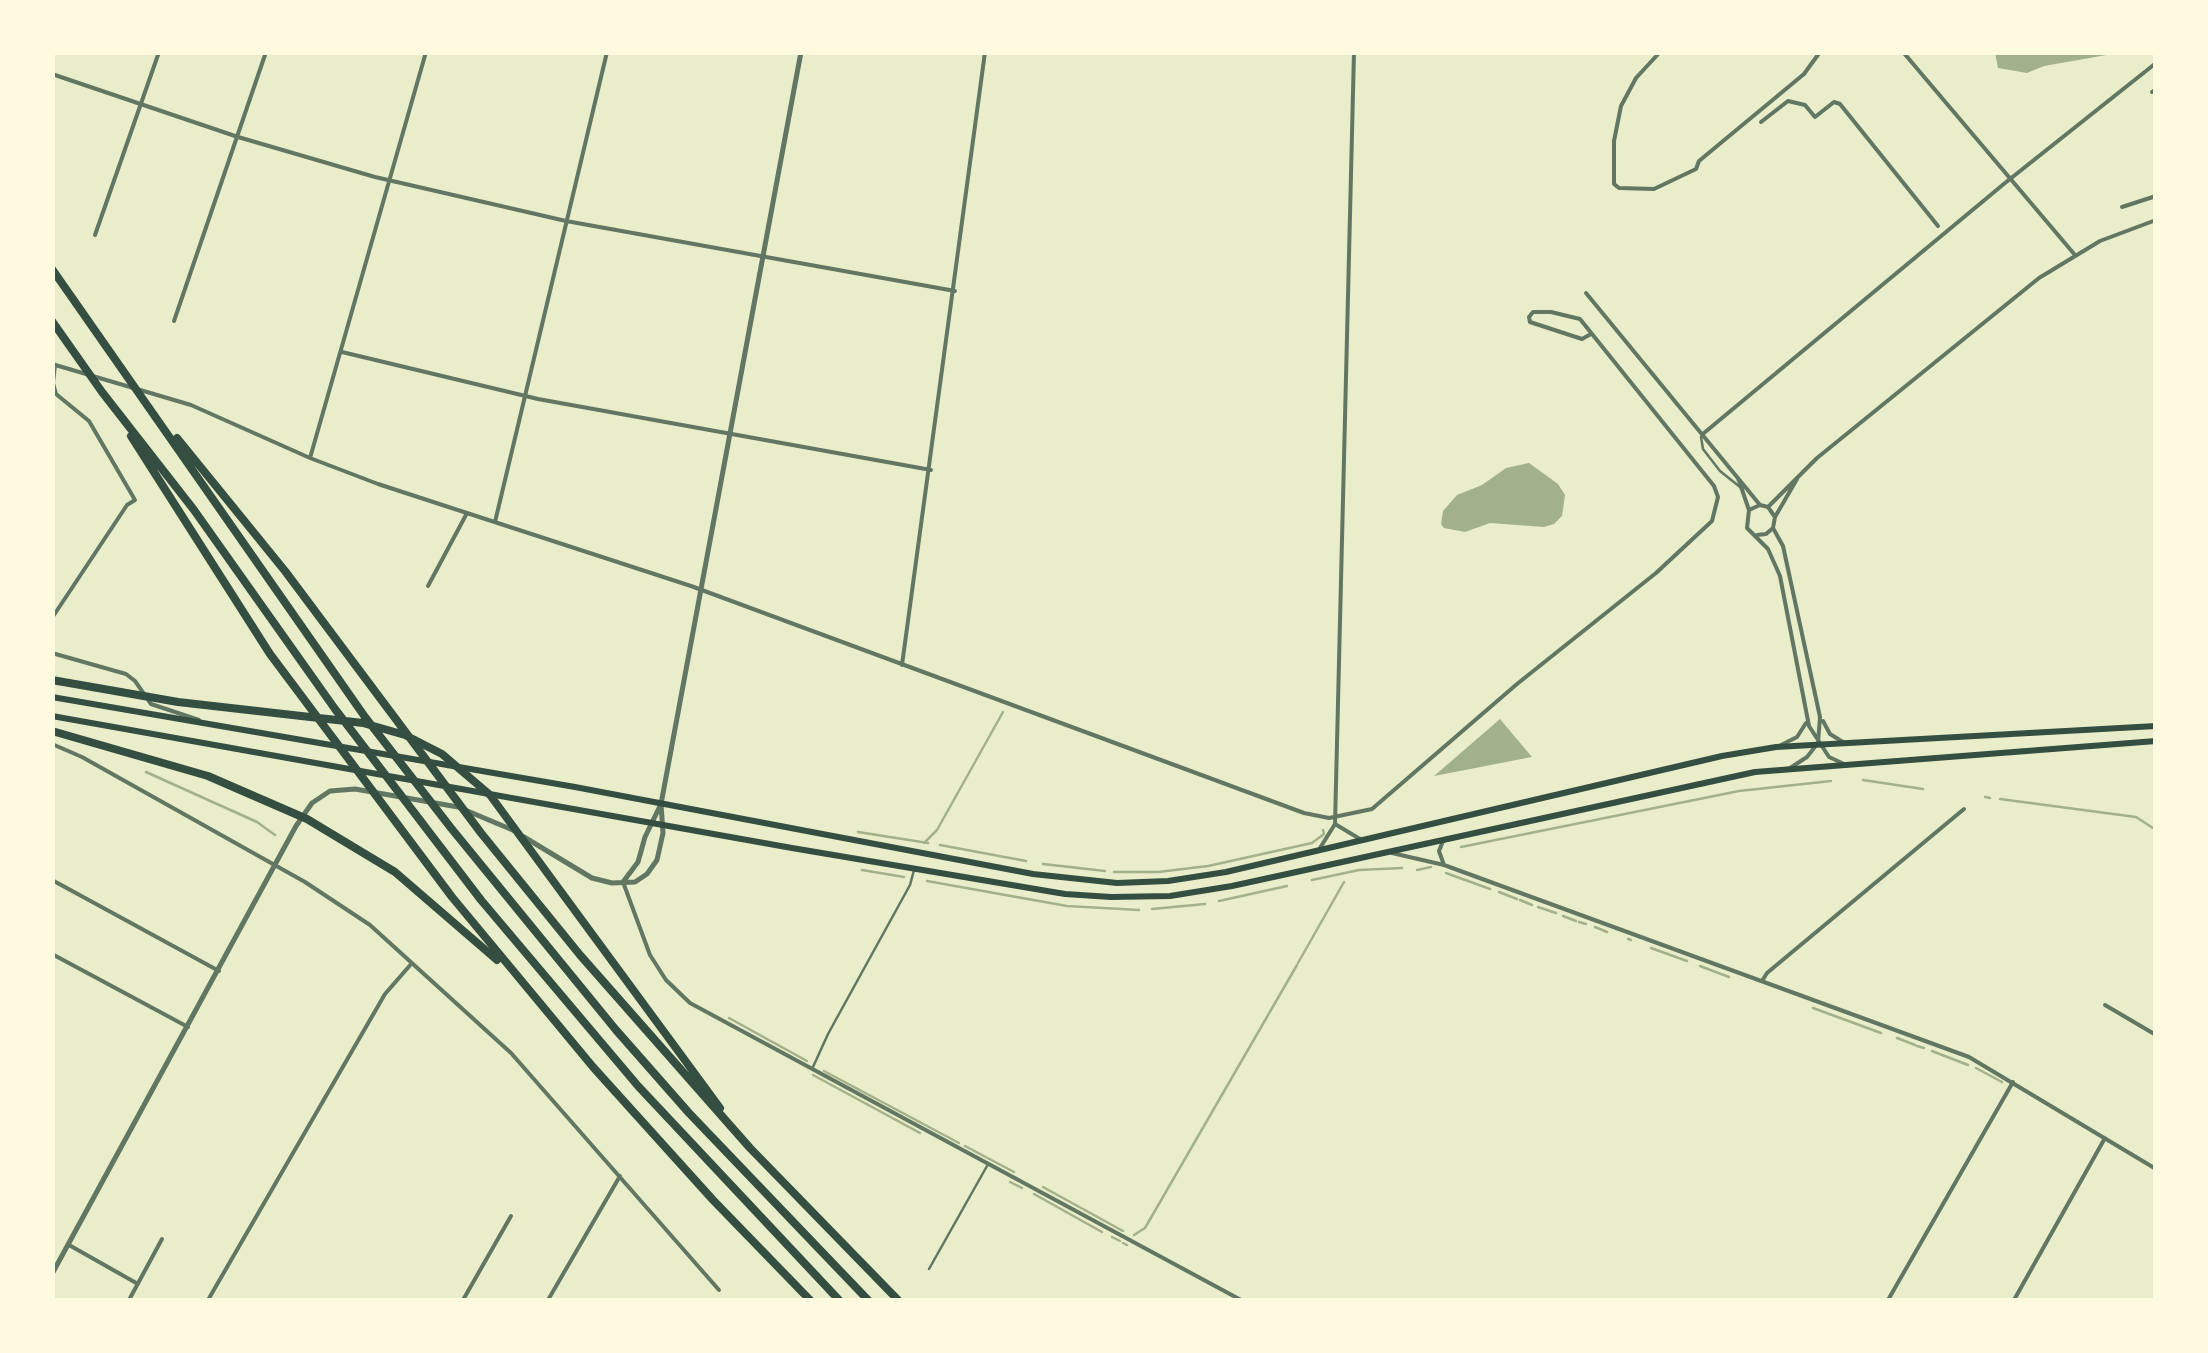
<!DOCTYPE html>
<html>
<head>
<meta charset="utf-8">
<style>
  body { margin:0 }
  #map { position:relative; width:2208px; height:1353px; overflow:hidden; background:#e9edc9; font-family:"Source Sans 3",sans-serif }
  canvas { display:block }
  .frame { position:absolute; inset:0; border:55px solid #fefae0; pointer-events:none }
</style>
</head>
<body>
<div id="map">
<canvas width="2208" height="1353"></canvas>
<div class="frame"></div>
</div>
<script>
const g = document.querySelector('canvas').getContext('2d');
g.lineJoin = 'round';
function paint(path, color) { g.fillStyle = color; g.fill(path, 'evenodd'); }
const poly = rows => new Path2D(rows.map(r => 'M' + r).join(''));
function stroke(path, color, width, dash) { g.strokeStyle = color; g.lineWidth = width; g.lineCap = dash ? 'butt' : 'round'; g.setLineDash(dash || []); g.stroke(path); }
paint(poly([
  [1995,53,1995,52,2118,53,2044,66,2027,73,1998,68],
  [1529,463,1558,484,1565,495,1562,516,1554,524,1544,527,1490,523,1465,532,1444,528,1441,524,1443,511,1457,495,1482,485,1506,468],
  [1500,719,1532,757,1434,776]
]), '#a3b18a');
stroke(poly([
  [146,772,257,822,275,835],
  [1863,780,1923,789],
  [1985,797,1990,798],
  [2000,799,2136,817,2156,830],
  [858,832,928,843],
  [924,843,937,830,1003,712],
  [940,845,1026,861],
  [1461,847,1739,791,1831,781],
  [1043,864,1105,871],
  [862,870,904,877],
  [1417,870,1431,867],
  [1114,872,1158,872,1208,866,1312,843,1324,834,1323,830],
  [1446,873,1490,889],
  [1312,880,1359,870,1402,868],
  [927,881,1067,906,1139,910],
  [1499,892,1517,899],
  [1520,900,1532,905],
  [1219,901,1287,886],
  [1538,907,1556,913],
  [1152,909,1205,904],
  [1563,916,1576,921],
  [1579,922,1586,924],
  [1595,927,1607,932],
  [1628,939,1631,940],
  [1651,948,1687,961],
  [1298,963,1344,882],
  [1700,966,1729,977],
  [1813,1008,1881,1033],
  [729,1018,807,1061],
  [1897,1038,1915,1045],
  [1917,1046,1924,1048],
  [1932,1051,1968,1065],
  [1976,1068,2002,1082],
  [824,1071,959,1143],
  [813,1075,920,1133],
  [965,1146,1014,1172],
  [1010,1182,1022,1188],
  [1043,1187,1123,1231],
  [1034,1194,1102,1232],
  [1134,1235,1145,1228,1297,965],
  [1112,1237,1120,1241],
  [1123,1243,1127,1245]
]), '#a3b18a', 2.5);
stroke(poly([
  [1701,437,1703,449,1720,471,1740,487],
  [813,1067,828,1034,910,885,914,870],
  [929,1269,987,1166]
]), '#617663', 2.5);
stroke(poly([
  [1660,52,1636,78,1621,106,1614,141,1614,184,1619,188,1654,189,1696,169,1699,161,1804,74,1820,52],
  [1903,52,2075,255],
  [52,74,238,137,375,177,566,221,955,291],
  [2152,92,2156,89],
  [1761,122,1788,101,1805,105,1815,117,1834,102,1840,104,1938,226],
  [2122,207,2156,196],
  [95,235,159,52],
  [1586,293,1760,505],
  [174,321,266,52],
  [342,352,538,399,931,470],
  [52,364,191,405,310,458,378,484,691,586,1304,813,1329,818,1372,809,1517,684,1656,573,1712,521,1718,497,1714,486,1580,319,1551,312,1533,312,1529,317,1530,322,1582,339,1591,334],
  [1704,433,2005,183,2156,63],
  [310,458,426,52],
  [1738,478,1749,510,1747,528,1768,549,1780,576,1809,726,1829,757,1842,763],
  [1768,507,1817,458,2039,278,2100,241,2156,220],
  [1749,510,1760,505,1768,507,1775,517],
  [495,522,607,52],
  [1773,528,1783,546,1820,717,1818,743,1807,757,1790,768],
  [1773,528,1775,517,1797,479],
  [1757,535,1766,534,1773,528],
  [428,586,467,513],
  [52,618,127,505,135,500,89,421,56,394,53,383,55,365],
  [52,653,126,674,135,681,151,704,199,720],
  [902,665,985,52],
  [1823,721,1830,734,1843,742],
  [52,744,82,757,305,882,370,925,511,1053,719,1290],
  [1781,745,1797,737,1806,723],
  [1335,824,1360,839],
  [1443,841,1439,851,1444,865],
  [1320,848,1335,824,1354,52],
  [1392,853,1444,865,1969,1057,2156,1169],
  [52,880,219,971],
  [623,882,650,955,666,980,690,1003,1241,1300],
  [52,954,188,1027],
  [1762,981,1767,973,1964,809],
  [2105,1005,2156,1035],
  [69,1245,138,1284],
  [129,1300,162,1239],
  [208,1300,385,994,412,963],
  [463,1300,511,1216],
  [548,1300,620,1176],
  [1888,1300,2013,1082],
  [2014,1300,2105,1138]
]), '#617663', 4);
stroke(poly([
  [524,837,592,878,612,883,635,882,647,874,657,860,663,833,661,804],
  [623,882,638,862,645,837,661,804,801,52],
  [52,1274,296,826,312,803,330,791,355,789,458,807,515,831]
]), '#617663', 5);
stroke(poly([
  [52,697,575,787,1033,874,1117,883,1168,881,1226,872,1722,756,1776,747,2156,726],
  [52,716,792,848,1065,894,1111,897,1170,896,1232,886,1755,772,2156,741]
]), '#344e41', 6);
stroke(poly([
  [52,269,365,717,451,828,616,1030,689,1113,868,1300],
  [52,321,102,392,194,510,335,709,481,900,638,1086,839,1300],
  [131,436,270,654,452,897,593,1067,713,1200,810,1300],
  [177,438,285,571,481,833,580,955,750,1148,898,1300],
  [52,680,178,702,363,723,405,735,442,754,490,795,720,1108],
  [52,731,208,776,307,819,395,872,497,960]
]), '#344e41', 8);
</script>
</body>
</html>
